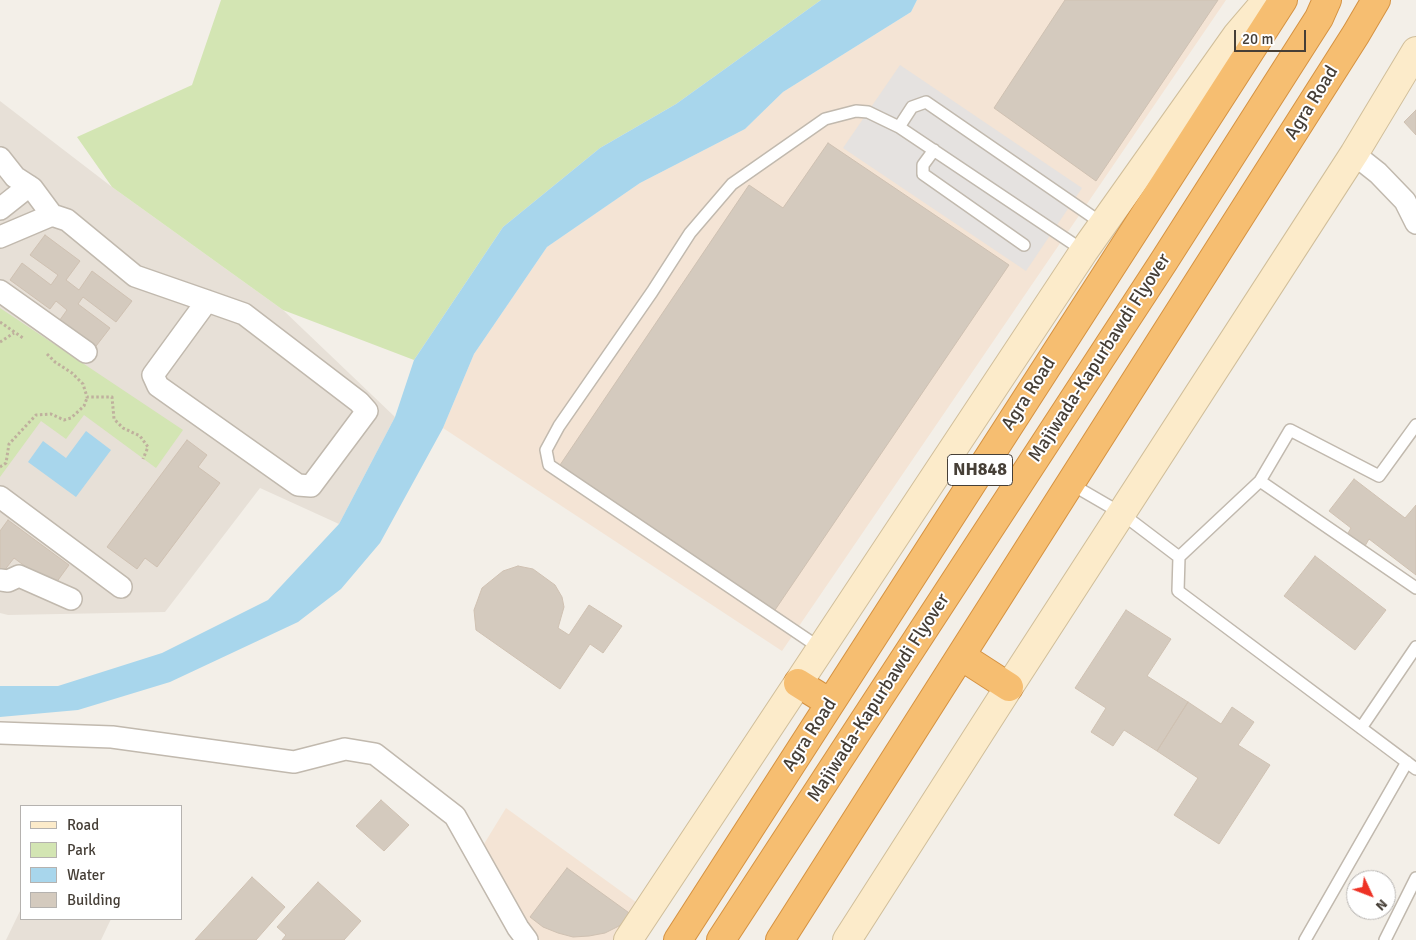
<!DOCTYPE html>
<html>
<head>
<meta charset="utf-8">
<style>
  body { margin:0 }
  #map { position:relative; width:1416px; height:940px; overflow:hidden; background:#f3efe8; font-family:Signika,sans-serif }
  canvas { display:block }
  .legend { position:absolute; left:20px; top:805px; width:162px; height:115px; box-sizing:border-box; background:#fff; border:1px solid #b5b2af; margin:0; padding:6px 9px; list-style:none; font-size:15px; color:#463f37 }
  .legend li { display:flex; align-items:center; gap:10px; height:25px }
  .legend b { width:25px; border:1px solid #b5b2af }
  .north { position:absolute; left:1346px; top:870px; width:50px; height:50px; box-sizing:border-box; background:#fff; border:1px solid #b5b2af; border-radius:50%; rotate:133deg; font-size:14px; font-weight:700; line-height:20px; text-align:center; color:#463f37 }
  .north::after { content:''; display:block; margin:auto; width:18px; height:22px; background:#ee3225; clip-path:polygon(50% 0,100% 100%,50% 72%,0 100%) }
  .scale { position:absolute; left:1234px; top:30px; width:72px; height:22px; box-sizing:border-box; border:2px solid #463f37; border-top:0; padding-left:6px; font-size:15px; line-height:18px; white-space:nowrap; color:#463f37; -webkit-text-stroke:4px #fff; paint-order:stroke }
</style>
</head>
<body>
<div id="map">
<canvas width="1416" height="940"></canvas>
<ul class="legend">
<li><b style="height:6px;background:#fcebca"></b>Road</li>
<li><b style="height:14px;background:#d3e5b3"></b>Park</li>
<li><b style="height:14px;background:#a8d6ec"></b>Water</li>
<li><b style="height:14px;background:#d4cabe"></b>Building</li>
</ul>
<div class="north">N</div>
<div class="scale">20 m</div>
</div>
<script>
const g = document.querySelector('canvas').getContext('2d');
g.lineJoin = 'round';
function paint(path, color) { g.fillStyle = color; g.fill(path, 'evenodd'); }
const poly = rows => new Path2D(rows.map(r => 'M' + r).join(''));
function stroke(path, color, width, dash) { g.strokeStyle = color; g.lineWidth = width; g.lineCap = dash ? 'butt' : 'round'; g.setLineDash(dash || []); g.stroke(path); }
function label(font, color, halo, rows, align = 'center') {
  g.font = font + ' Signika,sans-serif'; g.lineWidth = 4; g.setLineDash([]); g.textBaseline = 'middle'; g.strokeStyle = halo; g.fillStyle = color; for (const [text, x, y, turn = 0] of rows) {
    g.save(); g.translate(x, y); g.rotate((+turn || 0) * Math.PI / 180); g.textAlign = isNaN(turn) ? turn : align; if (halo) g.strokeText(text, 0, 0); g.fillText(text, 0, 0); g.restore();
  }
}
paint(poly([
  [0,101,112,187,283,310,395,417,339,524,260,488,165,612,8,615,0,613],
  [21,909,21,919,111,919,101,940,6,940]
]), '#e7e0d7');
paint(poly([
  [917,0,1226,0,782,651,443,428,474,354,547,247,640,183,745,129,783,92,911,12],
  [506,808,640,905,618,940,540,940,535,936,522,918,484,844]
]), '#f4e4d5');
paint(poly([
  [221,0,821,0,676,104,600,148,503,227,414,360,283,310,112,187,77,137,192,85],
  [0,308,183,430,156,468,84,415,66,439,41,421,0,477]
]), '#d3e5b3');
paint(poly([
  [900,65,1082,188,1026,271,843,148]
]), '#e5e2e0');
paint(poly([
  [821,0,917,0,911,12,783,92,745,129,640,183,547,247,474,354,443,428,380,543,341,589,298,622,170,682,78,710,0,717,0,686,58,686,162,653,268,600,339,524,395,417,414,360,503,227,600,148,676,104],
  [86,431,111,450,76,497,28,462,43,441,66,458]
]), '#a8d6ec');
const building = poly([
  [1065,0,1218,0,1096,181,994,108,1065,0],
  [1416,110,1416,135,1404,122,1416,110],
  [828,143,1009,265,775,610,560,465,749,185,783,208,828,143],
  [45,235,80,261,66,280,79,290,92,271,132,301,116,322,83,297,78,304,110,328,93,350,57,324,67,310,56,301,50,309,10,280,22,263,51,285,58,275,30,255,45,235],
  [187,440,207,455,198,467,220,483,157,567,145,558,137,569,107,547,187,440],
  [1354,479,1405,518,1416,505,1416,575,1369,539,1365,546,1348,533,1351,528,1329,511,1354,479],
  [8,520,69,565,53,587,14,558,0,576,0,531,8,520],
  [1315,556,1386,610,1355,650,1284,596,1315,556],
  [518,566,533,569,555,585,562,597,564,607,558,628,569,635,589,605,622,626,603,653,590,644,560,689,476,630,474,610,482,588,503,571,518,566],
  [1126,610,1171,639,1147,676,1188,702,1157,751,1124,730,1113,746,1091,732,1106,708,1075,688,1126,610],
  [1188,702,1221,724,1232,707,1254,722,1238,745,1270,765,1219,844,1174,815,1198,778,1157,751,1188,702],
  [381,800,409,825,384,851,356,826,381,800],
  [567,868,632,915,619,926,605,933,589,936,573,937,558,933,543,927,530,917,567,868],
  [252,877,285,907,256,940,195,940,252,877],
  [318,882,361,921,344,940,282,940,286,935,277,927,318,882]
]);
paint(building, '#d4cabe');
stroke(building, '#cfc1b2', 1);
const lane = poly([
  [899,127,912,107,926,102,1103,224],
  [934,150,923,165,923,174,1024,245],
  [1260,481,1290,430,1379,476,1416,425],
  [1071,484,1121,513,1179,557],
  [1416,588,1260,481,1179,557,1178,591,1416,769],
  [820,648,549,465,546,450,559,426,652,292,690,233,732,184,825,119,856,111,868,112,899,127,1084,251],
  [1361,728,1416,647],
  [1305,940,1407,762],
  [1385,940,1416,878]
]);
const street = poly([
  [1354,154,1378,173,1405,201,1416,223],
  [0,158,15,177,32,188,52,215],
  [0,209,29,186],
  [0,237,52,215,67,220,135,276,207,301,244,314,359,402,367,411,311,486,298,485,158,386,153,375,207,301],
  [0,291,86,352],
  [0,497,121,587],
  [0,580,8,581,19,576,71,599],
  [0,733,112,737,294,762,345,749,375,754,455,816,518,928,527,940]
]);
const secondary = poly([
  [628,940,1084,251,1237,35,1267,0],
  [847,940,1009,687,1354,154,1416,51]
]);
const highway = poly([
  [961,656,1009,687],
  [798,683,830,703],
  [678,940,1283,0],
  [721,940,1164,261,1319,18,1327,0],
  [780,940,1356,34,1376,0]
]);
stroke(lane, '#c1b9ae', 14);
stroke(street, '#c1b9ae', 24);
stroke(secondary, '#d0be9a', 30);
stroke(highway, '#d59241', 30);
stroke(poly([
  [0,322,23,338],
  [0,342,14,333],
  [47,354,55,362,72,373,83,384,87,397,112,397,114,419,123,428,140,436,148,447,143,459],
  [0,467,6,463,9,444,36,415,51,414,64,420,71,418,84,406,87,398]
]), '#bfb09d', 3, [2.5, 2.5]);
stroke(lane, '#fff', 11);
stroke(street, '#fff', 21);
stroke(secondary, '#fcebca', 28);
stroke(highway, '#f6be71', 28);
for (const [x, y, w] of [
  [980,470,65]
]) { const box = new Path2D(); box.roundRect(x - w / 2, y - 15.5, w, 31, 4); g.fillStyle = '#fff'; g.fill(box); stroke(box, '#463f37', 1); }
label('bold 18px', '#463f37', null, [
  ["NH848",980,470]
]);
label('19px', '#463f37', '#fff', [
  ["Agra Road",1312,103,-58],
  ["Majiwada-Kapurbawdi Flyover",1100,358,-57],
  ["Agra Road",1029,394,-57],
  ["Majiwada-Kapurbawdi Flyover",879,698,-57],
  ["Agra Road",810,735,-57]
]);
</script>
</body>
</html>
